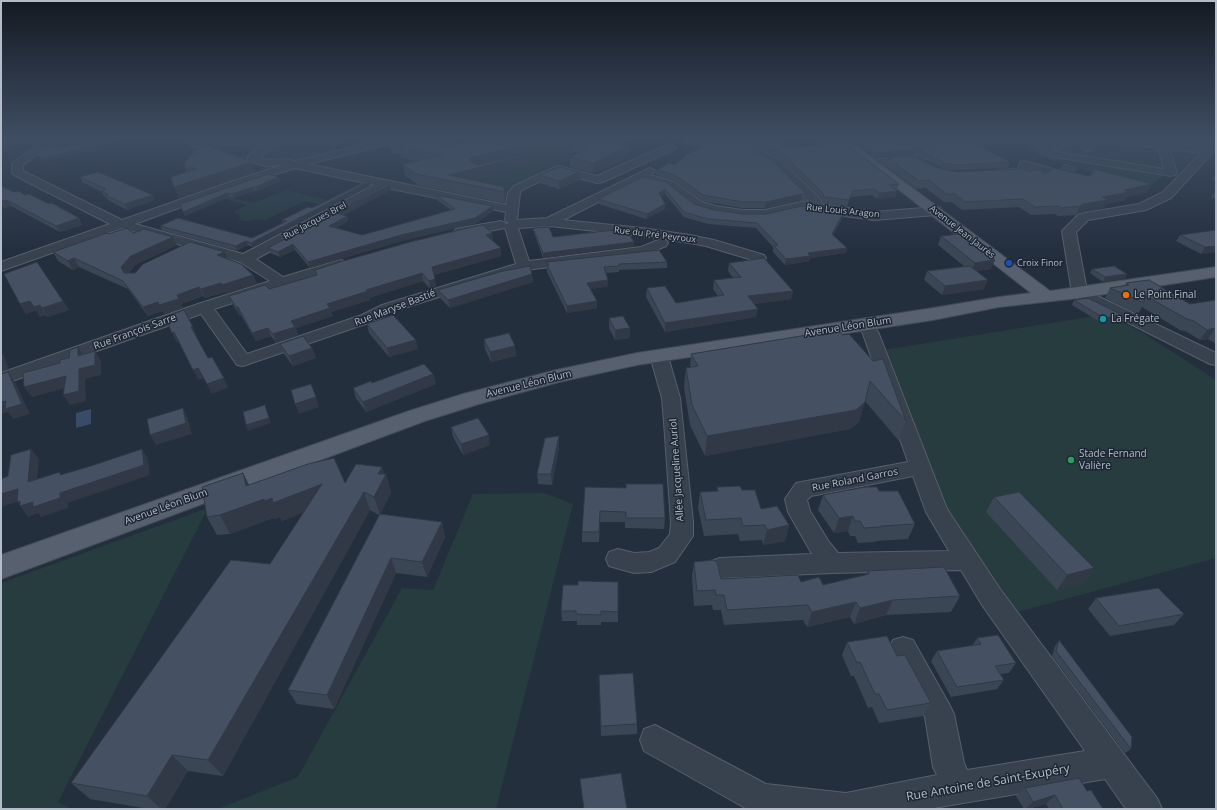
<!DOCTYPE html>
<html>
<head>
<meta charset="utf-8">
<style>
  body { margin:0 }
  #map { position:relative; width:1217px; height:810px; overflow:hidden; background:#242f3e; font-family:"Open Sans",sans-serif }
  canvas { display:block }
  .frame { position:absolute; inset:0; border:2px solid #b4bcc9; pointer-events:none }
</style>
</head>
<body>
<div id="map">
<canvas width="1217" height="810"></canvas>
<div class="frame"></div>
</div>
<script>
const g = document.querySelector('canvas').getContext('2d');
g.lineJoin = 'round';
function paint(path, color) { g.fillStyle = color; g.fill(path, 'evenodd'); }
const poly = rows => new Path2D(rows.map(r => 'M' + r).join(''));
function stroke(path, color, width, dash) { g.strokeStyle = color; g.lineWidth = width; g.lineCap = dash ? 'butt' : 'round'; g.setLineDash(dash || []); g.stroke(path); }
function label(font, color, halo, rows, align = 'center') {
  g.font = font + ' "Open Sans",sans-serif'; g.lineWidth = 3; g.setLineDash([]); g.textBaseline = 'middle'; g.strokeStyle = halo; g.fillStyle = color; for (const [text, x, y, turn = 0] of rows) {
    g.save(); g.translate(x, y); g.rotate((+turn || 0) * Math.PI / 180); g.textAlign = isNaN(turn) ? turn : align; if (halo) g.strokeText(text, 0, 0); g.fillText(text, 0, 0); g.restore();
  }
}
paint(poly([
  [206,139,345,139,339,143,336,149,265,170,233,158,252,152],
  [613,139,640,139,634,141,629,140,584,161,569,160,557,166,539,171,539,175,508,193,506,205,415,186,444,173,569,154,577,156],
  [1002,139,1008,139,1008,140,1015,141,1017,139,1208,139,1208,143,1176,177,1166,174,1149,187,1066,166],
  [286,190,332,201,328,203,337,206,333,208,305,201,265,220,258,219,245,221,237,219,240,218,239,214,233,212,247,205,224,199,229,197,254,203],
  [1107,314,1143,333,1216,380,1216,558,1014,613,945,509,884,350],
  [544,493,573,504,496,809,218,809,298,777,402,588,433,590,473,494],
  [208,508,58,802,72,809,1,809,1,583]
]), '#263c3f');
paint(poly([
  [91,409,91,424,76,428,76,413]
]), '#394c67');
const minor = poly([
  [53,139,69,139,68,141,61,143,37,155,23,165,23,171,122,220,233,181,282,165,266,166,248,160,247,158,254,150,266,144,255,143,193,147,188,144,193,141,230,139,274,139,279,141,280,143,279,145,259,157,267,160,285,159,295,161,387,139,403,139,402,141,308,164,506,205,508,193,514,186,555,167,559,166,597,176,667,145,671,144,676,147,675,149,603,182,597,183,560,173,553,175,522,190,520,193,517,220,547,218,650,168,656,171,650,175,674,182,702,202,716,206,742,210,765,210,801,202,810,203,772,164,755,155,746,146,718,141,717,139,736,139,753,142,763,151,780,160,820,199,822,204,874,212,936,207,940,208,942,211,940,214,936,215,874,220,801,210,765,218,742,218,714,214,694,208,666,186,641,180,563,220,642,228,690,235,714,240,764,255,766,258,764,261,759,262,706,246,690,243,642,236,550,226,518,228,529,261,641,247,661,239,666,240,668,243,666,246,644,255,526,270,394,311,374,321,243,366,237,365,201,314,1,385,1,373,198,304,270,281,240,262,122,228,1,271,1,262,110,224,14,175,12,173,12,164,13,162,29,151,53,139],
  [295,168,374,185,243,254,135,224,241,185,295,168],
  [387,188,506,212,505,220,509,223,507,224,501,221,461,228,456,229,454,232,456,235,461,236,505,228,516,264,382,305,362,315,247,354,214,309,345,267,347,264,345,261,340,260,283,277,256,259,387,188],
  [435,139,447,139,465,150,464,152,456,152,435,139],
  [593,139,606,139,605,141,580,150,548,157,543,154,544,152,577,145,593,139],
  [954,139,1005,139,1000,142,980,145,957,144,924,150,931,154,932,156,931,158,913,162,872,166,867,163,872,160,918,155,911,150,910,148,911,146,954,139],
  [1023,139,1048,141,1049,139,1059,139,1057,142,1064,144,1065,146,1060,149,1053,148,1051,151,1164,169,1158,148,1117,142,1112,139,1136,139,1157,141,1156,139,1166,139,1167,143,1196,146,1200,139,1216,139,1216,149,1171,198,1146,210,1088,220,1076,232,1087,291,1216,353,1216,365,1210,364,1075,296,1072,293,1062,231,1079,214,1139,204,1163,192,1201,153,1169,149,1177,173,1175,175,1171,176,1042,155,1040,151,1043,146,1023,142,1022,140,1023,139],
  [1087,139,1097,139,1091,150,1087,151,1082,148,1087,139],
  [1024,161,1079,176,1081,178,1079,180,1075,181,1029,169,1027,174,1023,175,1000,176,996,175,994,173,996,171,1000,170,1018,169,1020,162,1024,161],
  [865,319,871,321,879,334,947,509,1000,589,1157,798,1162,809,1126,809,1105,779,928,809,747,809,644,751,640,740,644,729,655,725,766,784,846,793,937,775,933,767,925,717,889,649,893,640,903,637,913,640,949,704,954,714,964,763,967,770,1085,751,982,605,961,570,832,573,720,578,711,575,708,568,711,561,720,558,812,554,788,512,785,499,796,483,908,462,863,334,857,324,859,321,865,319],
  [913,476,926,512,949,551,838,553,829,542,810,511,807,500,811,496,913,476],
  [659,351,665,352,668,356,680,398,693,522,693,536,675,562,651,572,634,573,609,566,606,559,609,552,618,549,634,553,649,552,659,548,670,534,671,522,664,422,662,398,650,356,653,352,659,351]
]);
const major = poly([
  [834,139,847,139,1050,291,1216,267,1216,277,1080,298,999,307,933,320,637,365,559,382,479,404,425,421,1,579,1,555,409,411,463,394,556,370,637,353,933,308,999,297,1031,293,834,139]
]);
stroke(minor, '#565f6c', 2);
stroke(major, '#414a57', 2);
paint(minor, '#38414e');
paint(major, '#56606e');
paint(poly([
  [484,139,581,139,580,142,573,144,573,153,472,180,504,187,506,198,505,203,418,185,405,175,403,164,417,161,401,158,400,154,391,153,389,143,448,147],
  [741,139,775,139,782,145,787,147,820,145,811,139,839,139,899,184,897,190,896,190,896,197,877,199,872,195,851,197,847,206,823,203,821,198,781,159,764,150,754,141],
  [849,139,923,139,922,143,911,145,914,155,875,158],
  [584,140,628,157,593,173,570,167,570,157,584,150],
  [683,140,755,151,807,195,806,201,801,201,765,208,742,208,703,201,675,181,656,175,657,170,675,165,699,148,683,146],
  [929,145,1010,162,1008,168,954,170,943,169,927,160,929,155,932,154,928,151],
  [888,158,957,172,1027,171,1045,174,1088,176,1090,176,1093,169,1148,192,1127,197,1125,200,1106,204,1104,208,1079,213,1076,215,1058,216,1055,214,1031,215,1019,207,962,210,952,202,944,202,926,188,916,189,886,166],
  [252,162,255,172,179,198,174,187,187,172,184,164],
  [1062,165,1077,169,1075,173,1060,169],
  [579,172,580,180,559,189,539,183,539,175],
  [1216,174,1216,181,1212,180],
  [80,177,155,200,127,210,108,200,106,197,104,196,102,192,82,182],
  [278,177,280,181,257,191,254,191,234,198,229,197,185,216,180,204],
  [643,177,694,204,714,210,743,214,766,214,844,212,843,217,833,235,847,248,846,253,810,258,809,261,785,265,773,252,773,247,756,228,708,224,684,217,665,194,661,197,665,209,646,219,599,204,598,199],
  [1216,183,1216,188,1214,187],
  [390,185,391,190,343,215,347,216,348,221,336,228,362,235,451,210,437,200,436,195,493,211,476,223,402,241,310,268,295,250,280,257,270,253,268,248],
  [1,186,14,192,25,195,49,204,79,218,82,225,60,232,11,206,5,208,1,205],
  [370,186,253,247,248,245,237,251,162,230,160,226,252,238,283,223,282,220],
  [1216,190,1216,199,1211,197,1215,191],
  [533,228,553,237,634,242,634,246,543,258,534,233],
  [1216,230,1216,252,1201,254,1176,241,1180,235],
  [134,233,177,245,135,265,129,273,135,273,225,252,228,259,253,275,257,284,226,294,225,292,205,298,203,296,181,304,183,308,164,314,162,311,148,316,128,289,79,267,73,270,58,261,53,252,109,234],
  [492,233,493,241,492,241,501,248,501,256,434,275,436,287,430,289,423,281,369,298,370,300,331,312,333,316,296,328,298,335,276,343,271,336,256,341,241,315,240,316,233,305,229,296,269,289,317,275,315,270],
  [941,236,991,269,977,271,984,289,942,295,924,280,927,271,964,266,938,245],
  [547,262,667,262,667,268,619,270,619,272,606,273,608,286,591,289,597,308,567,313,547,272,547,265,548,265],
  [729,263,793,291,791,299,754,304,756,317,665,332,646,297,647,288,676,303,718,296,713,289,714,280,733,278,728,271],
  [1092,269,1127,274,1125,279,1103,282,1090,273],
  [532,274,533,282,450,308,440,298,438,290],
  [1126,283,1190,304,1216,300,1216,344,1208,339,1200,340,1187,332,1180,330,1142,307,1138,314,1105,298,1110,288,1125,285],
  [1074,300,1120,320,1102,323,1072,305],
  [63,301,69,310,47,317,45,315,40,317,36,310,26,314,20,304],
  [609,318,630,338,615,340,609,328],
  [367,324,418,349,389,357,369,333],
  [838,330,906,421,899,441,865,401,859,422,850,429,705,456,690,425,684,387,686,368,690,367,691,354],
  [484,339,515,346,516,356,491,362,485,349],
  [280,344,312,348,316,358,293,366,284,354],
  [433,374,436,384,366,412,356,398,353,388,372,383],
  [451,427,490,445,463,455,453,437],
  [559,447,552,485,538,484,537,474],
  [382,467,384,474,386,474,391,493,380,514,442,522,445,537,427,577,396,573,334,709,297,704,288,690,379,515,370,510,223,776,188,771,165,809,149,809,90,799,71,783,270,564,304,512,282,521,280,517,274,519,273,518,230,534,217,535,207,517,243,473,249,485,345,483],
  [585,487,665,518,664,529,625,528,625,522,600,522,599,542,582,542,582,532],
  [717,487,742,490,761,509,789,525,785,541,763,545,762,540,740,541,738,534,704,536,698,508,700,492,717,491],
  [879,491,915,524,908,539,876,541,875,542,858,543,855,536,850,536,848,531,834,533,818,510,823,495],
  [994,497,1094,568,1083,583,1057,590,986,512],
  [694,562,721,579,801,582,823,585,866,575,868,571,960,596,951,612,886,615,854,624,850,617,807,627,803,620,724,625,721,610,713,610,712,605,694,606,692,577],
  [618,582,618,622,601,622,601,625,577,625,577,621,562,621,561,611,578,585],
  [1096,598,1184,614,1174,625,1110,636,1088,609],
  [977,638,1016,663,1009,673,1000,674,1004,680,997,689,951,697,931,661,937,651,972,646],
  [1059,640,1131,749,1125,753,1052,656,1055,646],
  [847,642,897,656,931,703,923,716,879,723,872,707,868,708,854,676,851,676,842,655],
  [599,675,637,724,637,734,601,736],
  [1025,788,1087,791,1103,809,1049,809,1046,804,1028,809,1024,809,1016,796]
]), '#3b4654');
paint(poly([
  [23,139,26,139,27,141,1,155,1,149],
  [41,139,51,139,32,148,30,144],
  [68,139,77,139,70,141],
  [113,139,120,139,120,140,101,148,43,163,41,159],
  [553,139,581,139,580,142,573,144,573,153,460,183,449,175,469,161,472,157],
  [918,139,923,139,922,143,910,145,911,140],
  [628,146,628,157,593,173,593,163],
  [916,149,914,155,875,158,877,153],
  [252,162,255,172,179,198,174,187],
  [579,172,580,180,559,189,559,181],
  [278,177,280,181,257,191,256,187],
  [369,182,370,186,253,247,251,243],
  [1152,184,1148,192,1127,197,1125,200,1106,204,1104,208,1079,213,1076,215,1080,206,1083,204,1124,190],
  [390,185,391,190,337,219,335,213],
  [253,187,254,191,234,198,232,194],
  [504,187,506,198,505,203,504,192],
  [665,189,665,194,659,198,659,193],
  [853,191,851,197,847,206,849,200],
  [897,191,896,197,877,199,879,193],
  [227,193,229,197,185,216,183,212],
  [802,194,801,201,765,208,766,202],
  [153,195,155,200,127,210,125,204],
  [7,200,11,206,5,208,2,201],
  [665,204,665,209,646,219,647,214],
  [493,206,493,211,476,223,402,241,310,268,308,262],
  [844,212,843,217,830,239,832,234],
  [347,216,348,221,330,231,329,226],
  [79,218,82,225,60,232,56,226],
  [492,233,493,241,486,242,486,235],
  [173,237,177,245,135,265,126,276,121,267,131,256],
  [246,241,248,245,237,251,236,246],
  [634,242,634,246,543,258,543,253],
  [293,244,295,250,280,257,278,252],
  [1216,246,1216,252,1201,254,1205,247],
  [501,248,501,256,434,275,432,267],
  [847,248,846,253,810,258,809,261,785,265,786,259,808,253],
  [225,252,228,260,217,255],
  [74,258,79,267,73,270,68,261],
  [995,260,991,269,971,272,975,263],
  [422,273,423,281,369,298,370,300,331,312,333,316,296,328,298,335,276,343,273,334,291,321,327,304,366,290],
  [532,274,533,282,450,308,448,300],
  [1127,274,1125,279,1103,282,1105,277],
  [253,275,257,284,226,294,222,285],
  [435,279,436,287,430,289,429,281],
  [608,280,608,286,587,290,587,283],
  [988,280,984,289,942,295,945,286],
  [221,283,225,292,205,298,201,289],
  [199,287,203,296,181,304,183,308,164,314,162,311,148,316,143,307],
  [793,291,791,299,747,305,748,296],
  [30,301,36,310,26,314,20,304],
  [63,301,69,310,47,317,42,308],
  [597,301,597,308,567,313,567,306],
  [40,305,45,315,40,317,34,307],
  [236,307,238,307,241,315,240,316],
  [758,309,756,317,665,332,665,323],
  [1122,315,1120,320,1102,323,1104,318],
  [191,327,193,327,197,336,196,337],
  [268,328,271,336,256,341,252,333],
  [630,328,630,338,615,340,615,330],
  [1215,328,1208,339,1200,340,1207,330],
  [174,332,179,342,177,343,172,333],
  [416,340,418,349,389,357,387,348],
  [515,346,516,356,491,362,490,352],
  [78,347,84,357,78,356],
  [312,348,316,358,293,366,289,356],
  [95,351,101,361,101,375,85,379,86,401,70,405,63,395,79,369],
  [1,352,4,356,9,369,1,372],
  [198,368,203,378,198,380,193,370],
  [8,372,15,382,30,414,13,419,8,412,1,414,1,402],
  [433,374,436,384,366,412,363,402],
  [66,376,73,386,32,397,24,387],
  [224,378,228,388,211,394,207,384],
  [316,397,319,407,299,414,295,404],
  [865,402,859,422,850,429,705,456,707,436],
  [265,405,271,423,248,431,246,425],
  [183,408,188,419,192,434,156,445,150,435],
  [489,435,490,445,463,455,461,444],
  [559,436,559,447,552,485,551,474],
  [31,449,39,459,36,492,28,482],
  [142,449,148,459,150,475,68,503,68,508,41,517,38,513,28,517,20,506,21,506,17,502,19,501,1,507,1,494,18,489,60,493],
  [382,467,385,476,386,474,391,493,380,515,374,497,378,474],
  [243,473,252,491,264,499,272,498,322,484,329,502,282,521,280,517,274,519,273,518,230,534,220,515,246,486],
  [364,492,370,510,223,776,208,760],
  [600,511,600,522,599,542,599,532],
  [853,516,848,531,834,533,839,518],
  [442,522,445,537,427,577,422,562],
  [789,525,785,541,763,545,767,530],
  [391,558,396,573,334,709,327,695],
  [1094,568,1083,583,1057,590,1067,575],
  [893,600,886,615,854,624,860,608],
  [856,602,850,617,807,627,812,612],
  [172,755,188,771,165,809,161,809,147,796],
  [1055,795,1046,804,1028,809,1025,809,1033,802]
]), '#303945');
const building = poly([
  [1,139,23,139,1,149,1,139],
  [26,139,41,139,30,144,26,139],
  [86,139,113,139,99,144,41,159,36,153,47,146,68,146,84,141,86,139],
  [396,139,434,139,448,147,484,139,553,139,472,157,469,161,477,165,573,143,449,175,504,187,504,192,416,174,403,164,443,155,399,148,404,145,389,143,396,139],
  [588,139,600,139,628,146,593,163,570,157,587,149,584,140,588,139],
  [685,139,726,139,746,142,755,151,772,160,807,195,802,194,766,202,743,202,703,195,675,175,657,170,669,163,675,165,686,155,708,144,683,140,685,139],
  [758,139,775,139,782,145,787,147,827,145,819,139,839,139,899,184,889,185,897,191,879,193,874,189,853,191,849,200,824,197,822,192,782,153,765,144,758,139],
  [857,139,918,139,911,140,911,145,916,149,877,153,857,139],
  [959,140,969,140,1010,162,956,165,945,163,929,155,933,154,935,150,929,145,959,140],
  [201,143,252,162,174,187,171,177,196,169,184,164,201,143],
  [913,156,938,168,957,172,1024,169,1027,171,1039,170,1045,174,1054,168,1088,176,1095,173,1093,169,1152,184,1124,190,1129,192,1102,197,1108,200,1083,204,1080,206,1061,208,1059,206,1035,207,1023,199,965,202,955,194,946,194,929,180,919,181,888,158,913,156],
  [1064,163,1074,166,1077,169,1062,165,1064,163],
  [560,167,579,172,559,181,539,175,560,167],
  [98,172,153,195,125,204,105,195,108,194,102,191,106,189,80,177,98,172],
  [268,174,278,177,256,187,253,187,232,194,227,193,183,212,180,204,268,174],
  [643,177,666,182,694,204,714,210,743,214,766,214,802,206,844,212,832,234,847,248,808,253,810,256,786,259,774,246,778,245,757,223,708,219,684,212,665,189,659,193,665,204,647,214,598,199,643,177],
  [367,181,369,182,251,243,246,241,236,246,160,226,178,218,252,238,287,221,282,220,308,207,312,208,367,181],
  [386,185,390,185,335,213,347,216,329,226,362,235,455,209,436,195,493,206,475,218,401,235,308,262,293,244,278,252,268,248,386,185],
  [1,186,14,192,19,191,25,195,29,194,49,204,52,203,79,218,56,226,7,200,2,201,1,201,1,186],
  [483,225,492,233,486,235,501,248,432,267,435,279,429,281,422,273,366,290,368,291,327,304,330,308,291,321,295,327,273,334,268,328,252,333,238,307,236,307,229,296,265,285,269,289,317,275,315,270,343,261,410,242,472,227,483,225],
  [549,227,553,237,614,230,627,231,634,242,543,253,533,228,549,227],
  [126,228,134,233,144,229,173,237,131,256,121,267,124,273,135,273,143,264,190,242,225,252,217,255,241,264,253,275,222,285,221,283,201,289,199,287,177,295,179,299,159,305,158,302,143,307,123,281,74,258,68,261,53,252,107,233,109,234,126,228],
  [1216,230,1216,246,1205,247,1180,235,1216,230],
  [959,234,995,260,975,263,941,236,959,234],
  [659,250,667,262,619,264,619,266,604,267,608,280,587,283,597,301,567,306,547,265,549,265,547,262,659,250],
  [764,258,793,291,748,296,758,309,665,323,647,288,665,286,676,303,724,295,714,280,741,277,729,263,764,258],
  [37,262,63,301,42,308,40,305,34,307,30,301,20,304,4,274,37,262],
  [530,266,532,274,448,300,438,290,503,271,530,266],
  [970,266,988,280,945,286,927,271,970,266],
  [1114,266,1127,274,1105,277,1092,269,1114,266],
  [1149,280,1190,304,1216,300,1216,329,1215,328,1207,330,1194,321,1187,319,1144,295,1144,303,1110,288,1129,285,1126,283,1149,280],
  [1088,298,1122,315,1104,318,1074,300,1088,298],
  [184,310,193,327,191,327,208,358,212,357,224,378,207,384,198,368,193,370,174,332,172,333,165,317,184,310],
  [393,315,416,340,387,348,367,324,393,315],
  [623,316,630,328,615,330,609,318,623,316],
  [838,330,843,335,849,334,873,361,883,359,906,421,870,381,865,402,856,410,707,436,692,405,686,368,698,366,691,354,838,330],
  [509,333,515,346,490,352,484,339,509,333],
  [303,336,312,348,289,356,280,344,303,336],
  [78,347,78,356,95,351,95,365,79,369,79,391,63,395,66,376,24,387,23,373,60,363,60,360,69,358,70,350,78,347],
  [424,364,433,374,363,402,353,388,371,381,372,383,424,364],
  [8,372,22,404,5,409,6,401,1,402,1,374,8,372],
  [311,384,316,397,295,404,291,390,311,384],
  [265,405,269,418,246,425,243,412,265,405],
  [183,408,186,423,150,435,147,419,183,408],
  [478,418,489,435,461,444,451,427,478,418],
  [559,436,551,474,537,474,545,438,559,436],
  [31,449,28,482,60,472,60,475,91,466,142,449,144,465,60,493,60,498,33,507,33,502,20,506,20,501,17,502,18,489,1,494,1,479,8,476,11,455,31,449],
  [334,458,345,483,356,464,382,467,378,474,386,474,374,497,364,492,208,760,172,755,147,796,71,783,231,560,270,564,322,484,273,503,272,498,265,501,264,499,220,515,207,517,202,487,243,473,246,486,308,464,334,458],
  [626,484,663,484,665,518,626,518,626,512,600,511,599,532,582,532,585,487,626,488,626,484],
  [740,486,742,490,755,490,761,509,777,506,789,525,767,530,765,525,743,526,741,518,706,520,700,492,718,491,717,487,740,486],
  [865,487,877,487,879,491,898,491,915,524,881,526,881,527,864,528,860,521,855,521,853,516,839,518,823,495,865,487],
  [1019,492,1094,568,1067,575,994,497,1019,492],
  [380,514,442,522,422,562,391,558,327,695,288,690,380,514],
  [713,560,717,562,721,579,798,575,801,582,819,577,823,585,869,574,868,571,944,567,960,596,893,600,860,608,856,602,812,612,808,605,727,610,724,595,716,595,715,590,697,591,694,562,713,560],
  [578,581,618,582,618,612,601,611,601,615,576,614,576,611,561,611,563,585,578,585,578,581],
  [1158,588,1184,614,1119,626,1096,598,1158,588],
  [998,635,1016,663,995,666,1004,680,957,687,937,651,981,644,977,638,998,635],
  [887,636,897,656,905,655,931,703,887,710,879,694,875,694,860,662,857,663,847,642,887,636],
  [1059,640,1132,737,1131,749,1056,651,1059,640],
  [633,673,637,724,601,726,599,675,633,673],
  [621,773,627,809,584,809,580,779,621,773],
  [1079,778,1087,791,1091,790,1103,809,1063,809,1055,795,1033,802,1025,788,1079,778]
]);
paint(building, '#455162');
stroke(building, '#303945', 1);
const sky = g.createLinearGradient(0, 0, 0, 252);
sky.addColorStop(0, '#141a22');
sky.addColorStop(0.55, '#3f4d63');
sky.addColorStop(1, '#3f4d6300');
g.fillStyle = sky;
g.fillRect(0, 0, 1217, 252);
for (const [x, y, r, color] of [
  [1009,263,4,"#1a4fb4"],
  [1126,295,4,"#e8710a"],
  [1103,319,4,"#0f9aa8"],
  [1071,460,4,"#2e9e5b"]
]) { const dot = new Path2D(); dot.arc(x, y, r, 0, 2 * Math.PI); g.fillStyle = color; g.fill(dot); stroke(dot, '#1d2633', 1.5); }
label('9px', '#b4bcc9', '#1d2633', [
  ["Rue Louis Aragon",843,211,6],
  ["Rue Jacques Brel",315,221,-28],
  ["Avenue Jean Jaurès",962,232,38],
  ["Rue du Pré Peyroux",655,235,7]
]);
label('9px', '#b4bcc9', '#1d2633', [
  ["Croix Finor",1017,263]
], 'left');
label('10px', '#b4bcc9', '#1d2633', [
  ["Le Point Final",1134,295],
  ["La Frégate",1111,319],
  ["Stade Fernand",1079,454],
  ["Valière",1079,466]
], 'left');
label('10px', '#b4bcc9', '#1d2633', [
  ["Rue Maryse Bastié",395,308,-21],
  ["Avenue Léon Blum",848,327,-9],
  ["Rue François Sarre",135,332,-20],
  ["Avenue Léon Blum",529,384,-14],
  ["Allée Jacqueline Auriol",677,470,-94],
  ["Rue Roland Garros",855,480,-11],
  ["Avenue Léon Blum",166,507,-20]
]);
label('12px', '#b4bcc9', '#1d2633', [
  ["Rue Antoine de Saint-Exupéry",988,783,-10]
]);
</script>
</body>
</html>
